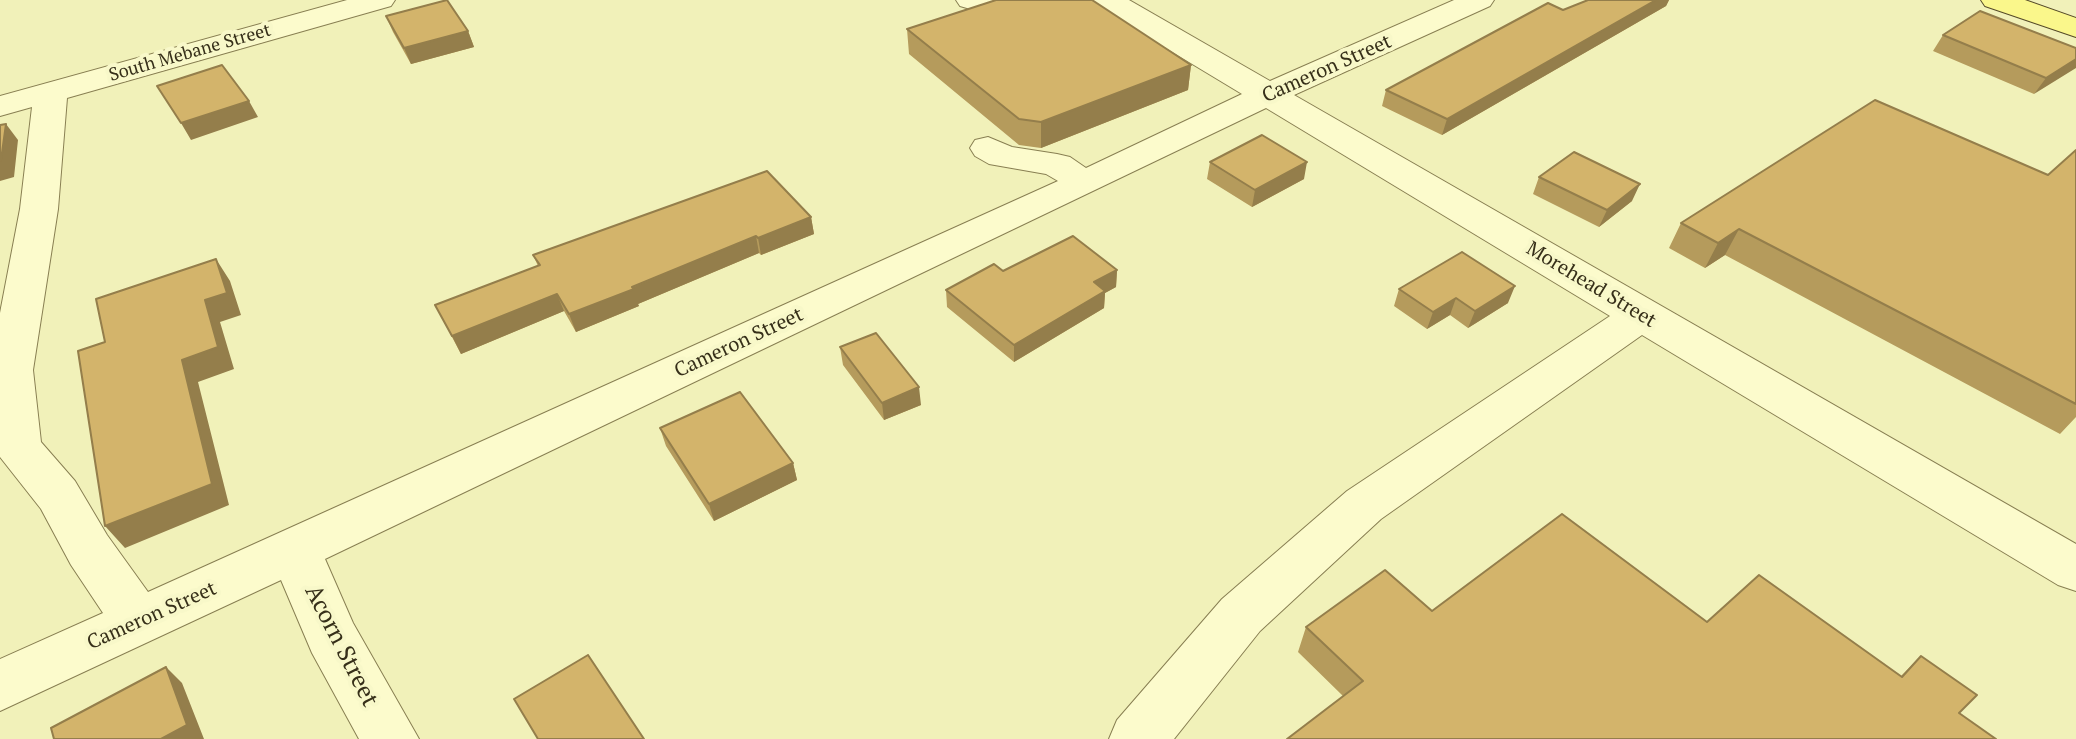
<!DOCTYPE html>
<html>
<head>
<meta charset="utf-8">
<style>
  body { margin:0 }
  canvas { display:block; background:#f1f1b9 }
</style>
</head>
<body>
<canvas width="2076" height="739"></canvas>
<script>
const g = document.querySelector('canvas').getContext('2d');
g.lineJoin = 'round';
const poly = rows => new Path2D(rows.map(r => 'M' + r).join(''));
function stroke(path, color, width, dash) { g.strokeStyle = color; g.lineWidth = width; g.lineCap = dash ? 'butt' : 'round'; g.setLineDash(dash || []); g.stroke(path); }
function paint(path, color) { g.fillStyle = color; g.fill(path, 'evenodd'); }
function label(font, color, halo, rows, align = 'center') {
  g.font = font + ' "PT Serif",serif'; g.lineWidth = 8; g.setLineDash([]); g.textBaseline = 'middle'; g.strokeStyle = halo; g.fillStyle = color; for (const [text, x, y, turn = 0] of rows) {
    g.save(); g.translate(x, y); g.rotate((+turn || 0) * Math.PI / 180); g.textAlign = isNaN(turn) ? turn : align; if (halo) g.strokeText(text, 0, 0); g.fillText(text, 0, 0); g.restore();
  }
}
const minor = poly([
  [347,0,395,0,391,6,67,98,58,209,33,370,41,442,75,481,107,535,148,592,1058,181,1046,174,989,164,975,156,970,148,975,140,988,137,1012,147,1057,154,1070,157,1086,168,1242,94,1096,6,1092,0,1129,0,1270,81,1454,0,1494,0,1490,6,1294,95,2076,544,2076,591,2058,585,1642,335,1381,519,1260,631,1174,739,1109,739,1117,720,1222,599,1347,491,1610,316,1266,108,325,559,353,623,419,739,359,739,312,653,281,580,0,711,0,659,103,613,71,565,41,509,0,457,0,313,20,209,32,107,0,116,0,96,347,0],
  [956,0,1031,0,1027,6,991,15,960,6,956,0]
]);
const major = poly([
  [1981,0,2025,0,2076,18,2076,37,1985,6,1981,0]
]);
stroke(minor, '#887f52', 2);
stroke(major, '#554a28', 2);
paint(minor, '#fcfbcc');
paint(major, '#faf78b');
paint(poly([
  [1588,0,1669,0,1666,6,1442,135,1382,106,1386,90],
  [386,16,468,31,474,47,411,64,393,32],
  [907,29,1191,65,1188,90,1041,148,1019,145,909,54],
  [1943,35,2076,48,2034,94,1933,51],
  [2076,150,2076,417,2060,434,1725,255,1705,268,1669,248,1681,223,2048,175],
  [1210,162,1304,179,1252,207,1207,179],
  [1539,177,1632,201,1599,227,1533,194],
  [811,217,814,234,761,255,759,253,638,304,639,306,576,332,564,311,461,354,435,305,538,266,533,255],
  [1117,270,1116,287,1105,293,1104,308,1014,362,947,307,946,290,1003,271],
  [1399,289,1508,303,1468,328,1450,315,1427,329,1394,306],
  [840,347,921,405,884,420,843,365],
  [660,428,793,463,797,480,714,521,666,446],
  [1432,611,1707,622,1901,676,1921,656,1959,713,1343,696,1298,652,1306,627]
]), '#b59b5c');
paint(poly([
  [1656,0,1669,0,1666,6,1442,135,1447,119],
  [468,31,474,47,411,64,404,48],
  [2076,59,2076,68,2034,94,2046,78],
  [1191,65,1188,90,1041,148,1041,122],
  [249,101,258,117,191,140,181,123],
  [6,124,18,140,14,177,0,181,0,161],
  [1307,162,1304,179,1252,207,1255,190],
  [1640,184,1632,201,1599,227,1607,210],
  [811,217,814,234,761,255,758,238],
  [1739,229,1725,255,1705,268,1718,243],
  [756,236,759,253,638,304,639,306,576,332,569,314],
  [216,259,230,281,241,315,220,322,234,369,198,382,229,505,125,548,105,526,182,360,205,300],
  [1117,270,1116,287,1105,293,1104,308,1014,362,1014,345,1094,282],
  [1515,286,1508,303,1468,328,1475,311],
  [557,294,564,311,461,354,452,336],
  [1456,298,1450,315,1427,329,1433,312],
  [919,387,921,405,884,420,882,403],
  [793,463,797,480,714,521,709,504],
  [166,667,182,683,204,739,161,739]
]), '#947e4b');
const building = poly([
  [447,0,468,31,404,48,386,16,447,0],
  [996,0,1092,0,1191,65,1041,122,1019,119,907,29,996,0],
  [1588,0,1656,0,1447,119,1386,90,1548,3,1563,10,1588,0],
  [1980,11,2076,48,2076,59,2046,78,1943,35,1980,11],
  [222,65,249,101,181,123,157,86,222,65],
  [1875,100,2048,175,2076,150,2076,404,1739,229,1718,243,1681,223,1875,100],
  [6,124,1,160,0,161,0,125,6,124],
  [1262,135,1307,162,1255,190,1210,162,1262,135],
  [1574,152,1640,184,1607,210,1539,177,1574,152],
  [767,171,811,217,758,238,756,236,632,287,634,289,569,314,557,294,452,336,435,305,540,265,533,255,767,171],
  [1073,236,1117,270,1094,282,1105,291,1014,345,946,290,994,264,1003,271,1073,236],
  [1462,252,1515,286,1475,311,1456,298,1433,312,1399,289,1462,252],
  [216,259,227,293,205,300,218,347,182,360,212,484,105,526,78,351,105,342,96,299,216,259],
  [876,333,919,387,882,403,840,347,876,333],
  [740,392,793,463,709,504,660,428,740,392],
  [1562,514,1707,622,1759,575,1902,677,1921,656,1977,695,1959,713,1996,739,1287,739,1363,681,1306,627,1385,570,1432,611,1562,514],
  [588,655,644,739,538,739,514,699,588,655],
  [166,667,187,725,161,739,54,739,51,728,166,667]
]);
paint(building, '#d3b46b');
stroke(building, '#947e4b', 2);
label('18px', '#362f19', '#f8f8c9', [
  ["South Mebane Street",190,53,-16]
]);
label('20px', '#362f19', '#f8f8c9', [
  ["Cameron Street",1327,69,-24],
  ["Morehead Street",1591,285,31],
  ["Cameron Street",739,343,-25],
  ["Cameron Street",152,616,-24]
]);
label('24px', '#362f19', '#f8f8c9', [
  ["Acorn Street",341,646,63]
]);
</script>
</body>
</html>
